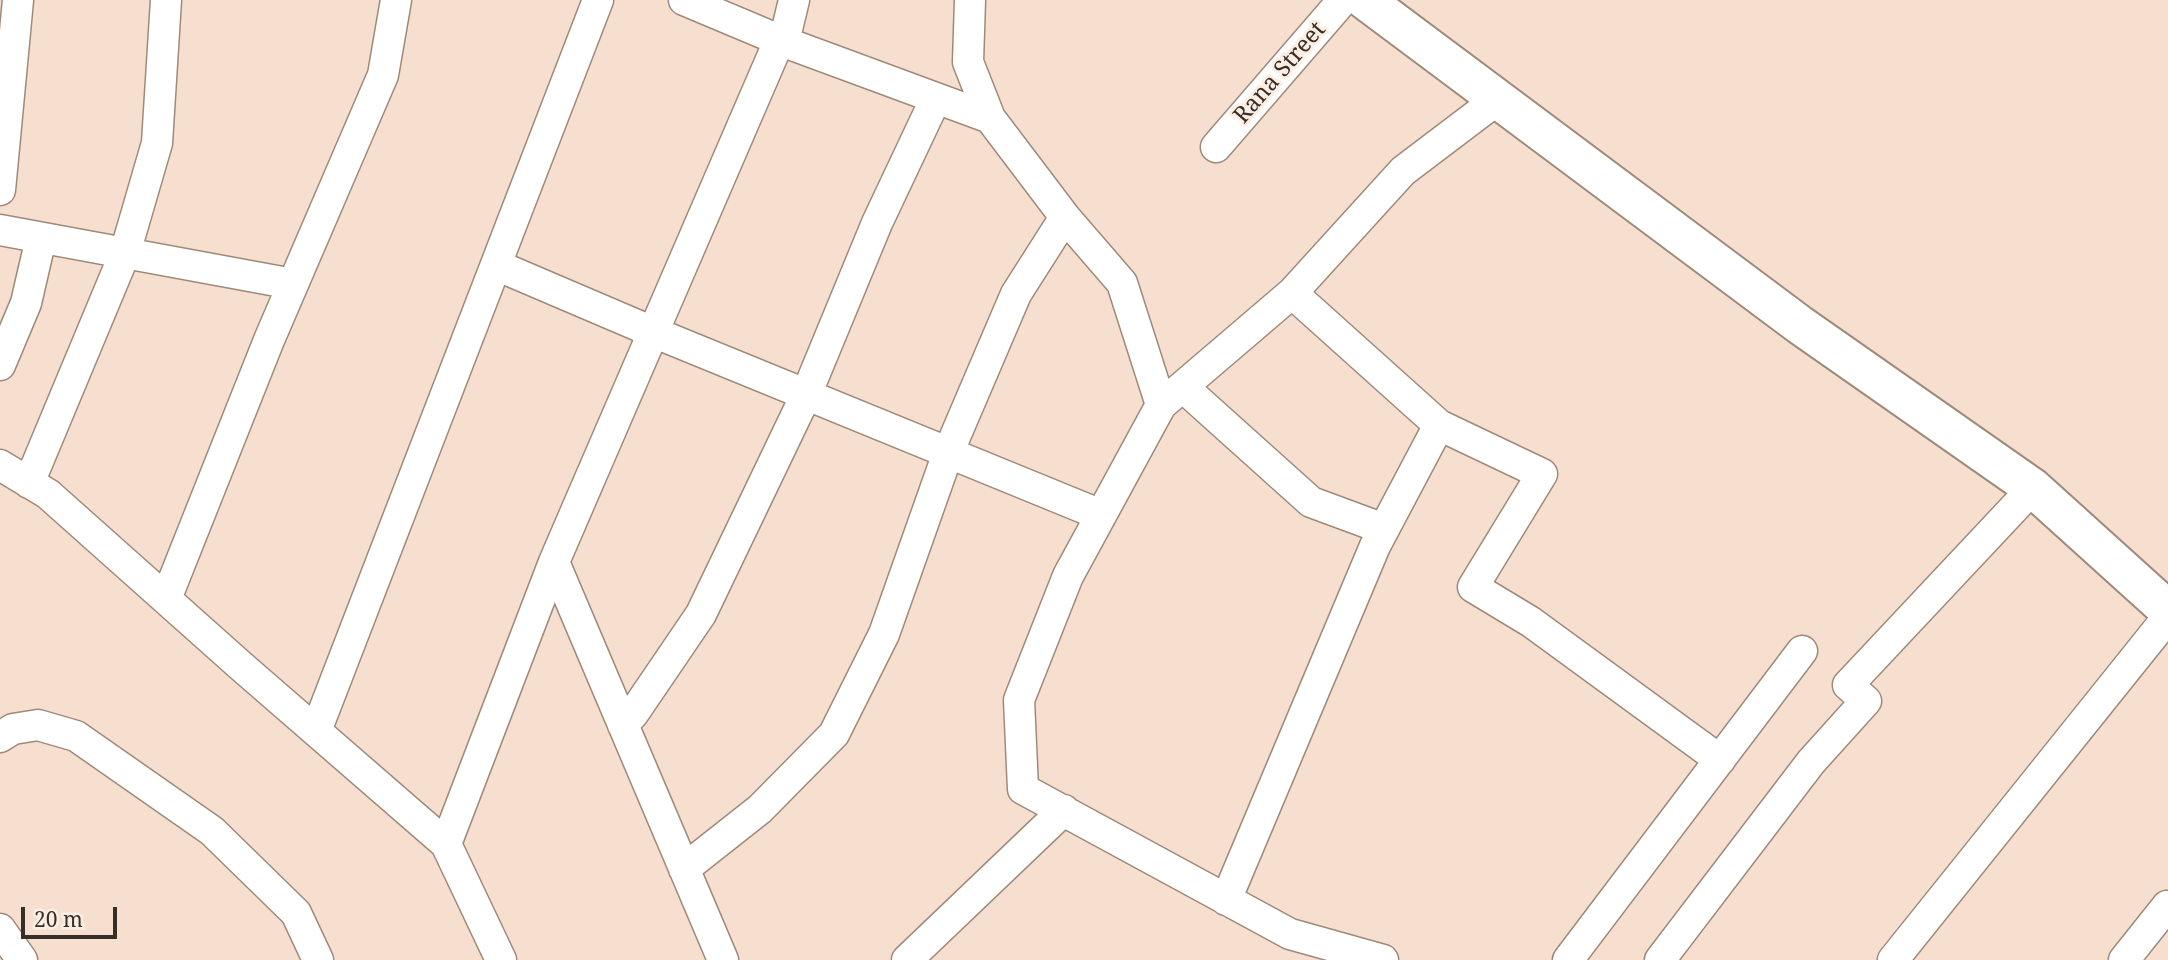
<!DOCTYPE html>
<html>
<head>
<meta charset="utf-8">
<style>
  body { margin:0 }
  #map { position:relative; width:2168px; height:960px; overflow:hidden; background:#f7dfcf; font-family:"Noto Serif",serif }
  canvas { display:block }
  .scale { position:absolute; left:21px; top:907px; width:96px; height:32px; box-sizing:border-box; border:4px solid #372e28; border-top:0; padding-left:9px; font-size:21px; line-height:24px; white-space:nowrap; color:#372e28; -webkit-text-stroke:5px #fdeee4; paint-order:stroke }
</style>
</head>
<body>
<div id="map">
<canvas width="2168" height="960"></canvas>
<div class="scale">20 m</div>
</div>
<script>
const g = document.querySelector('canvas').getContext('2d');
g.lineJoin = 'round';
const poly = rows => new Path2D(rows.map(r => 'M' + r).join(''));
function stroke(path, color, width, dash) { g.strokeStyle = color; g.lineWidth = width; g.lineCap = dash ? 'butt' : 'round'; g.setLineDash(dash || []); g.stroke(path); }
function label(font, color, halo, rows, align = 'center') {
  g.font = font + ' "Noto Serif",serif'; g.lineWidth = 6; g.setLineDash([]); g.textBaseline = 'middle'; g.strokeStyle = halo; g.fillStyle = color; for (const [text, x, y, turn = 0] of rows) {
    g.save(); g.translate(x, y); g.rotate((+turn || 0) * Math.PI / 180); g.textAlign = isNaN(turn) ? turn : align; if (halo) g.strokeText(text, 0, 0); g.fillText(text, 0, 0); g.restore();
  }
}
const street = poly([
  [684,0,784,42,990,118],
  [970,0,968,62,990,118,1065,217,1122,283,1161,405,1068,576,1019,700,1023,789,1290,934,1383,960],
  [784,42,794,0],
  [1216,147,1343,0],
  [0,190,18,0],
  [0,230,293,284],
  [496,265,653,332,1101,515],
  [1292,293,1439,425,1542,474,1473,587,1531,622,1720,760],
  [0,365,26,303,41,238],
  [1183,387,1311,502,1384,529],
  [1161,405,1292,293,1403,171,1498,99],
  [0,465,48,494,241,666,446,844,501,960],
  [29,483,125,253,157,143,166,0],
  [554,562,723,960],
  [166,599,269,340,383,75,396,0],
  [623,725,633,714,701,614,806,395,877,223,936,98],
  [316,731,598,0],
  [0,737,13,729,38,725,76,736,212,831,296,913,318,960],
  [446,844,554,562,779,41],
  [684,869,760,809,834,734,884,634,948,453,1016,294,1065,217],
  [1226,900,1375,546,1439,425],
  [0,929,22,960],
  [907,960,1064,810],
  [1568,960,1802,651],
  [1660,960,1811,762,1866,701,1848,685,2033,488],
  [1893,960,2168,617],
  [2124,960,2167,906]
]);
const secondary = poly([
  [1365,0,1800,325,2033,488,2168,610]
]);
stroke(street, '#9f8a7a', 33);
stroke(secondary, '#9f8a7a', 42);
stroke(street, '#fff', 30);
stroke(secondary, '#fff', 38);
label('23px', '#372e28', '#fdeee4', [
  ["Rana Street",1280,73,-49]
]);
</script>
</body>
</html>
